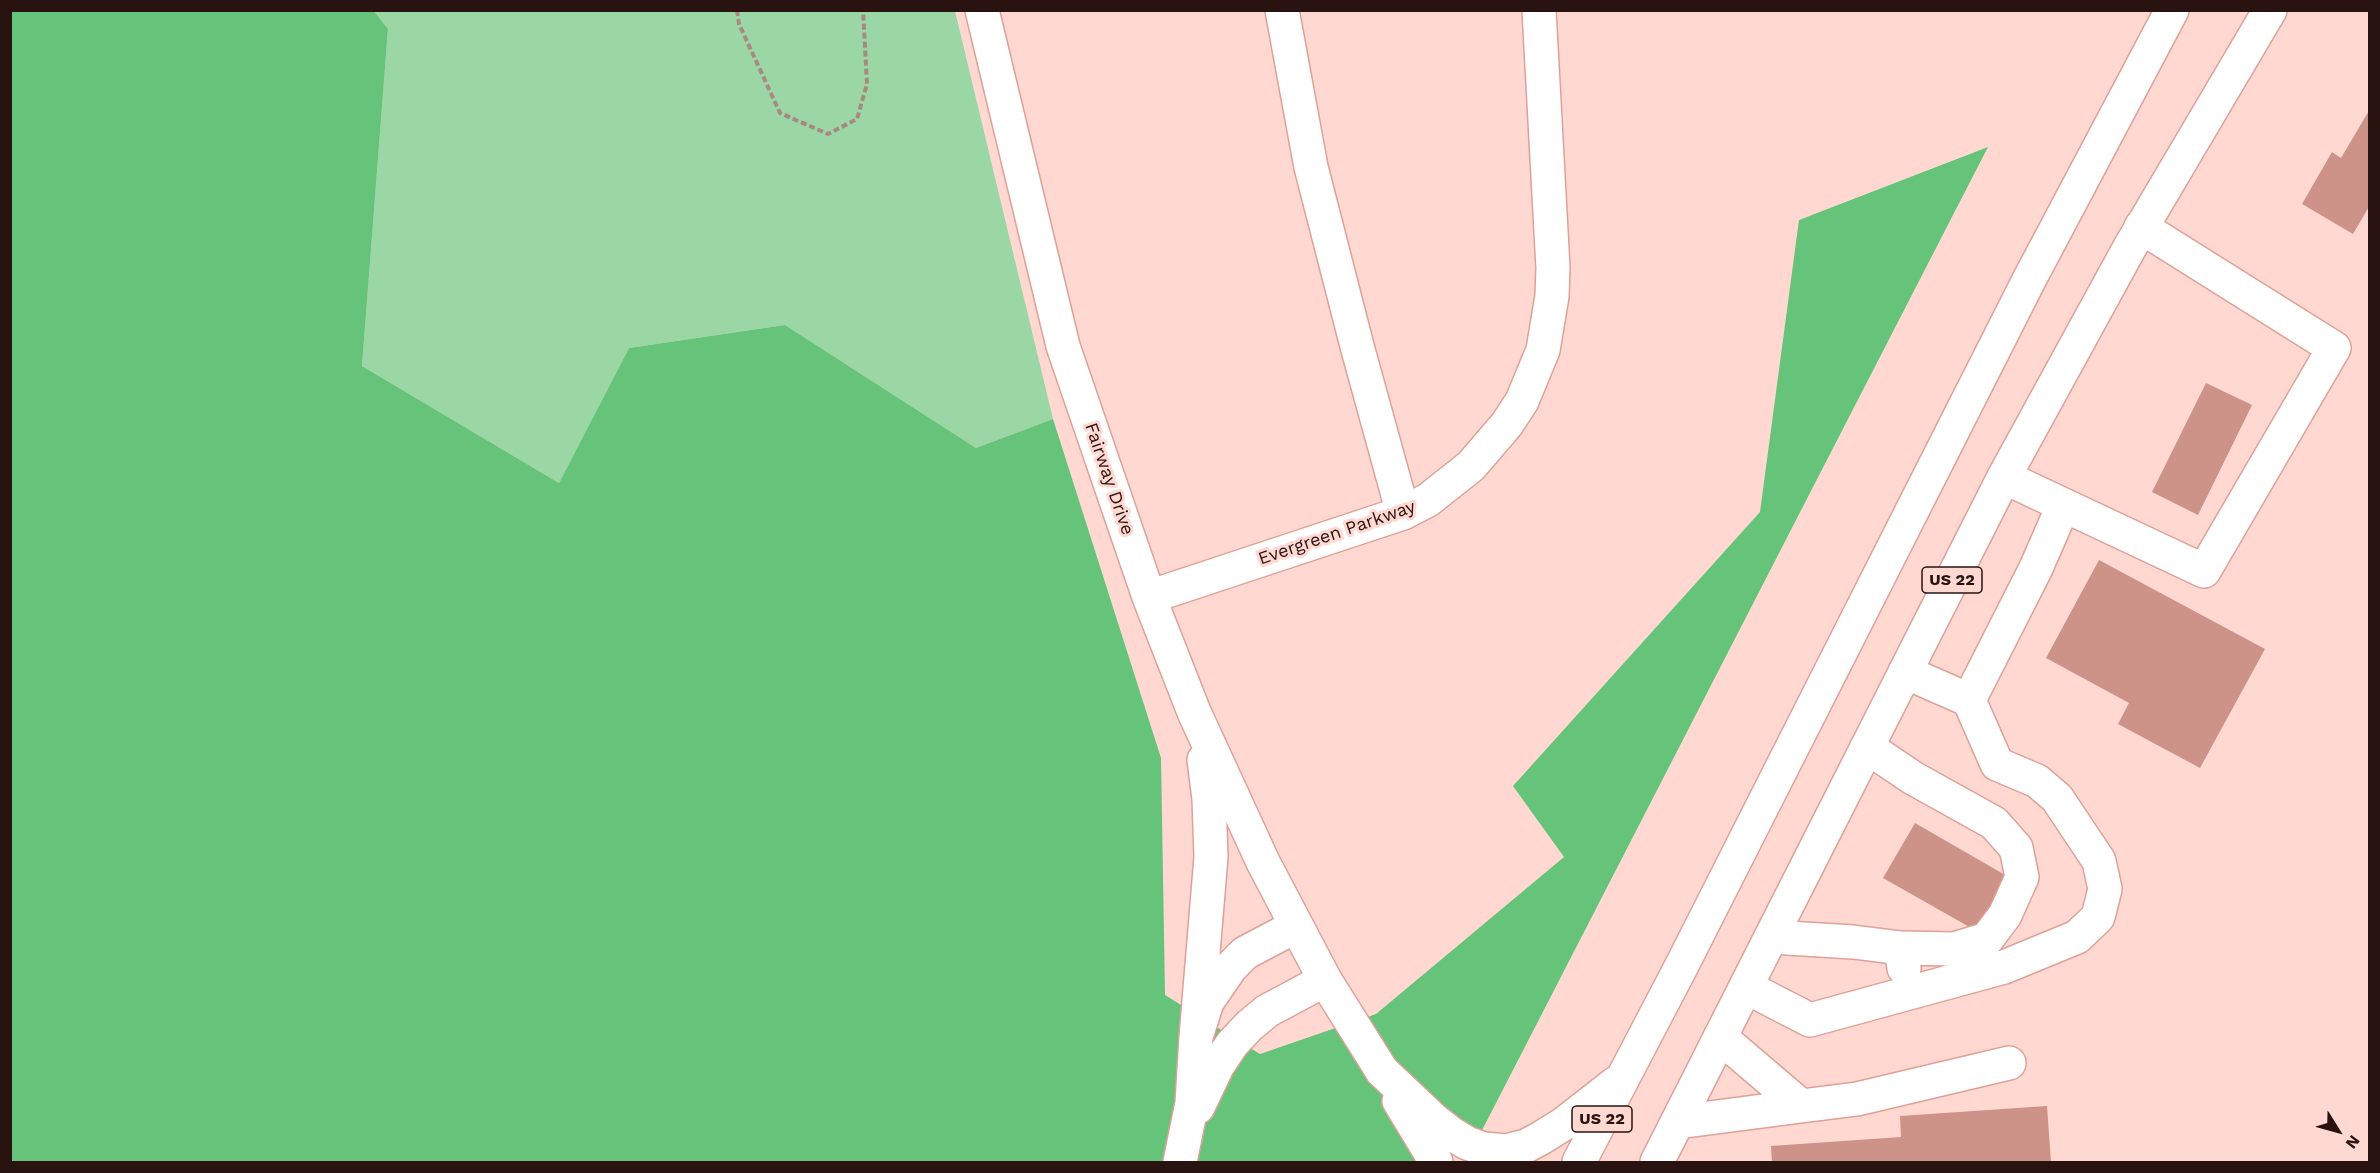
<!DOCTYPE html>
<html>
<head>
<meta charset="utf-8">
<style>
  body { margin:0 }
  #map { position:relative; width:2380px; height:1173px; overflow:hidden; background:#ffd8d2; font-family:"Work Sans",sans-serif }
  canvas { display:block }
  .frame { position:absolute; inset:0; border:12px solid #291310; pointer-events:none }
  .north { position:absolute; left:2308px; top:1101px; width:60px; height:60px; -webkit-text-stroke:4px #ffd8d2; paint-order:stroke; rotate:127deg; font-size:16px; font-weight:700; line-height:24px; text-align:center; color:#291310 }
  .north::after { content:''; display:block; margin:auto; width:21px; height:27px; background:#291310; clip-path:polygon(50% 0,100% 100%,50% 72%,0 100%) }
</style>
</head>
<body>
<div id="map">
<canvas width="2380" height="1173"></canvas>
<div class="frame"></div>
<div class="north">N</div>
</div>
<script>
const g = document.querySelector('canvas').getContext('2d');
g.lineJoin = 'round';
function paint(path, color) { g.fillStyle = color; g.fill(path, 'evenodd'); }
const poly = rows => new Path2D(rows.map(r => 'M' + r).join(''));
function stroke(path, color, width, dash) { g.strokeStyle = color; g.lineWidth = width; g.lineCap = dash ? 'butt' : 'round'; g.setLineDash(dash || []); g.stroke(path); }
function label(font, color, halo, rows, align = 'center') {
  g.font = font + ' "Work Sans",sans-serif'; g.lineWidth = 6; g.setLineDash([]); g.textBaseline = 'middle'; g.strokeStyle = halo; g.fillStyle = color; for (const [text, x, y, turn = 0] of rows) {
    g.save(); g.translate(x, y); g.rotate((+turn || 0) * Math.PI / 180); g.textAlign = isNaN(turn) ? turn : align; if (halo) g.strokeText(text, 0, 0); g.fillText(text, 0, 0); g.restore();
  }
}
paint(poly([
  [374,11,955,11,1053,419,976,448,785,325,629,348,559,483,362,366,388,29]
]), '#9bd7a4');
paint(poly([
  [10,11,374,11,388,29,362,366,559,483,629,348,785,325,976,448,1053,419,1161,758,1165,995,1260,1054,1376,1014,1564,857,1513,786,1760,512,1799,220,1988,147,1478,1138,1430,1162,11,1162]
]), '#65c479');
paint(poly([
  [2370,109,2370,205,2353,234,2302,204,2332,152,2341,158],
  [2206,383,2252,405,2198,515,2152,492],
  [2099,560,2265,649,2200,768,2118,724,2129,703,2046,658],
  [1915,823,2012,879,1980,933,1883,878],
  [2047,1106,2051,1162,1772,1162,1771,1146,1901,1137,1900,1116]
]), '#cd9288');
const minor = poly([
  [982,10,1063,346,1149,597,1194,712,1263,862,1325,980,1382,1071],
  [1282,10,1311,167,1357,346,1403,513],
  [2004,477,2204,571,2334,348,2141,227],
  [1149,597,1403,513,1428,500,1471,466,1507,424,1522,401,1543,350,1552,296,1553,268,1539,10],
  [1969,700,2036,568,2063,506],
  [1867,747,1913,778,1994,823,2016,848,2022,877,2005,915,1987,939,1954,949,1901,948],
  [1771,937,1853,942,1901,948,1904,968],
  [1746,987,1810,1020,2004,967,2077,937,2098,917,2105,889,2099,861,2057,798,2037,781,1997,764,1969,700,1905,672],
  [1196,1037,1211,857,1209,799,1204,760],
  [1801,1106,1857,1099,2009,1063],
  [1198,1107,1218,1065,1232,1044,1249,1026,1267,1011,1325,980],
  [1678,1122,1801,1106,1720,1037],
  [1180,1162,1192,1103,1196,1037,1207,1002,1231,967,1245,953,1296,926]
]);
const highway = poly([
  [1382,1071,1434,1120,1452,1134,1467,1143,1484,1149,1506,1151,1526,1146,1541,1138,1565,1123,1616,1083],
  [1399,1101,1436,1162],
  [1579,1162,1681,967,2029,280,2172,10],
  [1657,1162,2004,477,2130,247,2270,10]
]);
stroke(minor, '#dea197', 36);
stroke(highway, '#dea197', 36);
stroke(poly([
  [737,10,739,24,780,113,828,134,857,119,867,84,863,10]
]), '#a98884', 4, [6, 3]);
stroke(minor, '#fff', 33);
stroke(highway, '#fff', 33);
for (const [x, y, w] of [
  [1952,580,60],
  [1602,1119,60]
]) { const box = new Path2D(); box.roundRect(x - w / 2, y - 13, w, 26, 4.5); g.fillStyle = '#ffd8d2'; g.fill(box); stroke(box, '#291310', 1.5); }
label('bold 16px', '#291310', null, [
  ["US 22",1952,580],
  ["US 22",1602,1119]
]);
label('18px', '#291310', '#ffd8d2', [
  ["Fairway Drive",1109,479,71],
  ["Evergreen Parkway",1337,533,-19]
]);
</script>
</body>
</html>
